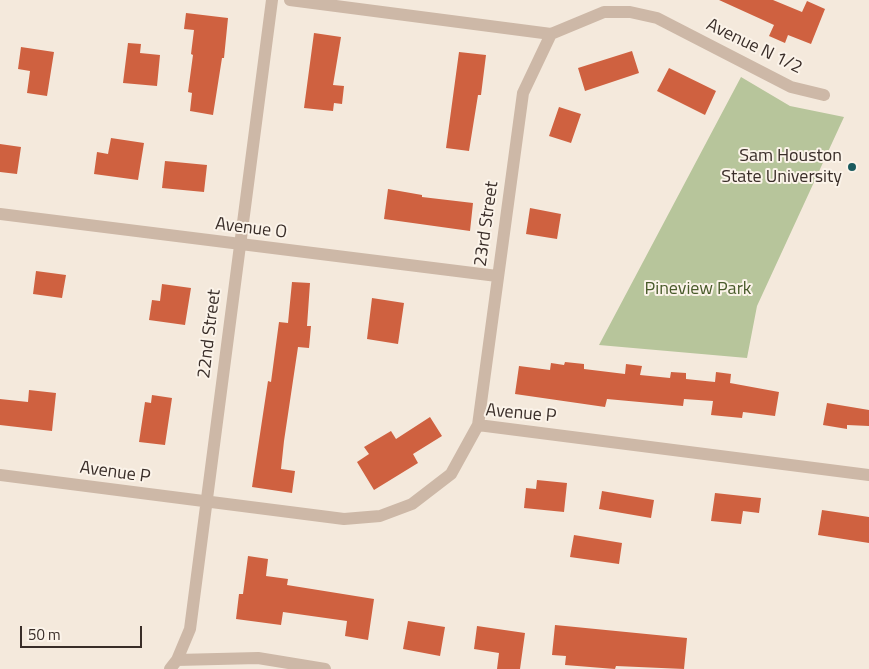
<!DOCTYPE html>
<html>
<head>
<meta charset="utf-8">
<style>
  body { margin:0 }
  #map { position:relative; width:869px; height:669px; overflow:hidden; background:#f4e9dc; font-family:"Titillium Web",sans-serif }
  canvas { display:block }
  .scale { position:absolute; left:20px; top:626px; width:122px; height:22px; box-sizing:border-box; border:2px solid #392d28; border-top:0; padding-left:6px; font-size:15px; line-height:18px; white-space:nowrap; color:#392d28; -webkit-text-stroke:4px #fbf3e9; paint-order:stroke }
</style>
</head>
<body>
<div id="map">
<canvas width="869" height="669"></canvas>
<div class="scale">50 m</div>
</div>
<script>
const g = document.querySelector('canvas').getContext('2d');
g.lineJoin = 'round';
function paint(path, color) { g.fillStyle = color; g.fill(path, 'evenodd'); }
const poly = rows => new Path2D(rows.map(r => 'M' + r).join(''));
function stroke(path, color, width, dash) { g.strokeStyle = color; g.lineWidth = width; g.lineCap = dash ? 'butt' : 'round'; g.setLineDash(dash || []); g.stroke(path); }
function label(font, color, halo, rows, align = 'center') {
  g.font = font + ' "Titillium Web",sans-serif'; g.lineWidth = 4; g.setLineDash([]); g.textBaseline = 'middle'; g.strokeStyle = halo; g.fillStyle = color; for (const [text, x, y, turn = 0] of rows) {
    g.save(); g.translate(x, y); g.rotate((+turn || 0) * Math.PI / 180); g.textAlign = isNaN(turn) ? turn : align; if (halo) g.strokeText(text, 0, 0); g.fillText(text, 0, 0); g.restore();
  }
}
paint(poly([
  [741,77,790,106,844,117,757,306,747,358,599,345]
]), '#b7c59b');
paint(poly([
  [719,0,773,0,802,12,807,1,825,9,811,44,788,35,785,43,769,36,774,25],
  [186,13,228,18,224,58,222,58,213,115,190,111,192,93,188,92,193,55,191,54,194,30,184,29],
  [314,33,341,37,333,85,344,86,342,104,334,103,333,111,304,108],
  [128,43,141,44,140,53,160,55,157,86,123,83],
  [21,47,54,52,47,96,27,93,30,71,18,69],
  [632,51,639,73,585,91,578,68],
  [459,52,486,55,481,95,478,95,469,151,446,148],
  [669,68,716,91,705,115,657,91],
  [559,107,581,114,571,143,549,136],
  [111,138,144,143,138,180,94,174,97,152,108,154],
  [0,144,21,147,17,174,0,172],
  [165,161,207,165,204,192,162,188],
  [388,189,422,195,422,197,473,203,470,231,384,219],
  [530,208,561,214,557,239,526,234],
  [36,271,66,275,62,298,33,294],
  [292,282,310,283,307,326,311,326,309,348,298,347,284,441,281,469,295,471,292,493,252,487,268,381,271,382,279,322,288,323],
  [162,284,191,288,185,325,149,320,152,300,160,301],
  [372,298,404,303,398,344,367,339],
  [565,362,584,364,584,369,625,374,626,364,642,366,640,375,670,378,671,372,686,373,686,379,715,382,716,372,731,374,730,383,779,392,775,416,743,412,742,418,711,415,713,401,684,399,683,406,607,399,605,407,515,394,519,366,550,370,551,363,564,365],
  [29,390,56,393,52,431,0,425,0,399,28,402],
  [152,395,172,398,165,445,139,442,145,402,151,403],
  [827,403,869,410,869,426,847,425,847,429,823,425],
  [430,417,442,436,413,454,418,463,374,490,357,462,369,454,364,447,391,431,396,439],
  [537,480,567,483,564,512,524,508,526,488,536,489],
  [602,491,654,500,651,518,599,509],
  [715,493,761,498,759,513,743,511,741,524,711,521],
  [822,510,869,517,869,543,818,535],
  [574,535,622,543,619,564,570,557],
  [248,556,268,559,266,576,288,579,287,585,374,599,368,640,345,636,347,621,283,612,281,625,236,619,239,594,243,594],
  [408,621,445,627,440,656,403,649],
  [555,625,687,638,684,669,616,666,615,669,565,665,566,656,552,655],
  [477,626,525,633,520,669,497,669,499,653,474,649]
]), '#cf6140');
stroke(poly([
  [290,0,551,34,604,12,630,12,657,18,791,87,824,95],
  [0,214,497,276],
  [478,425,869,475],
  [0,475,344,519,380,516,412,504,451,474,478,425,523,93,551,34],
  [177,660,258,658,325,669],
  [170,669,177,660,190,629,272,0]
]), '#cdb8a7', 12);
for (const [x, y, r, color] of [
  [852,167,5,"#1a5a5e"]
]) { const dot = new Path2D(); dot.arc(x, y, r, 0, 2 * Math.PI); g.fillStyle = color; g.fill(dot); stroke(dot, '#fbf3e9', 2); }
label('18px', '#392d28', '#fbf3e9', [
  ["Avenue N 1/2",754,47,26],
  ["23rd Street",487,224,-82],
  ["Avenue O",251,229,7],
  ["22nd Street",210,334,-83],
  ["Avenue P",521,414,5],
  ["Avenue P",115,473,8]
]);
label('18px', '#392d28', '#fbf3e9', [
  ["Sam Houston",842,157],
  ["State University",842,178]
], 'right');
label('18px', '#485a2a', '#fbf3e9', [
  ["Pineview Park",698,290]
]);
</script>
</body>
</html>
